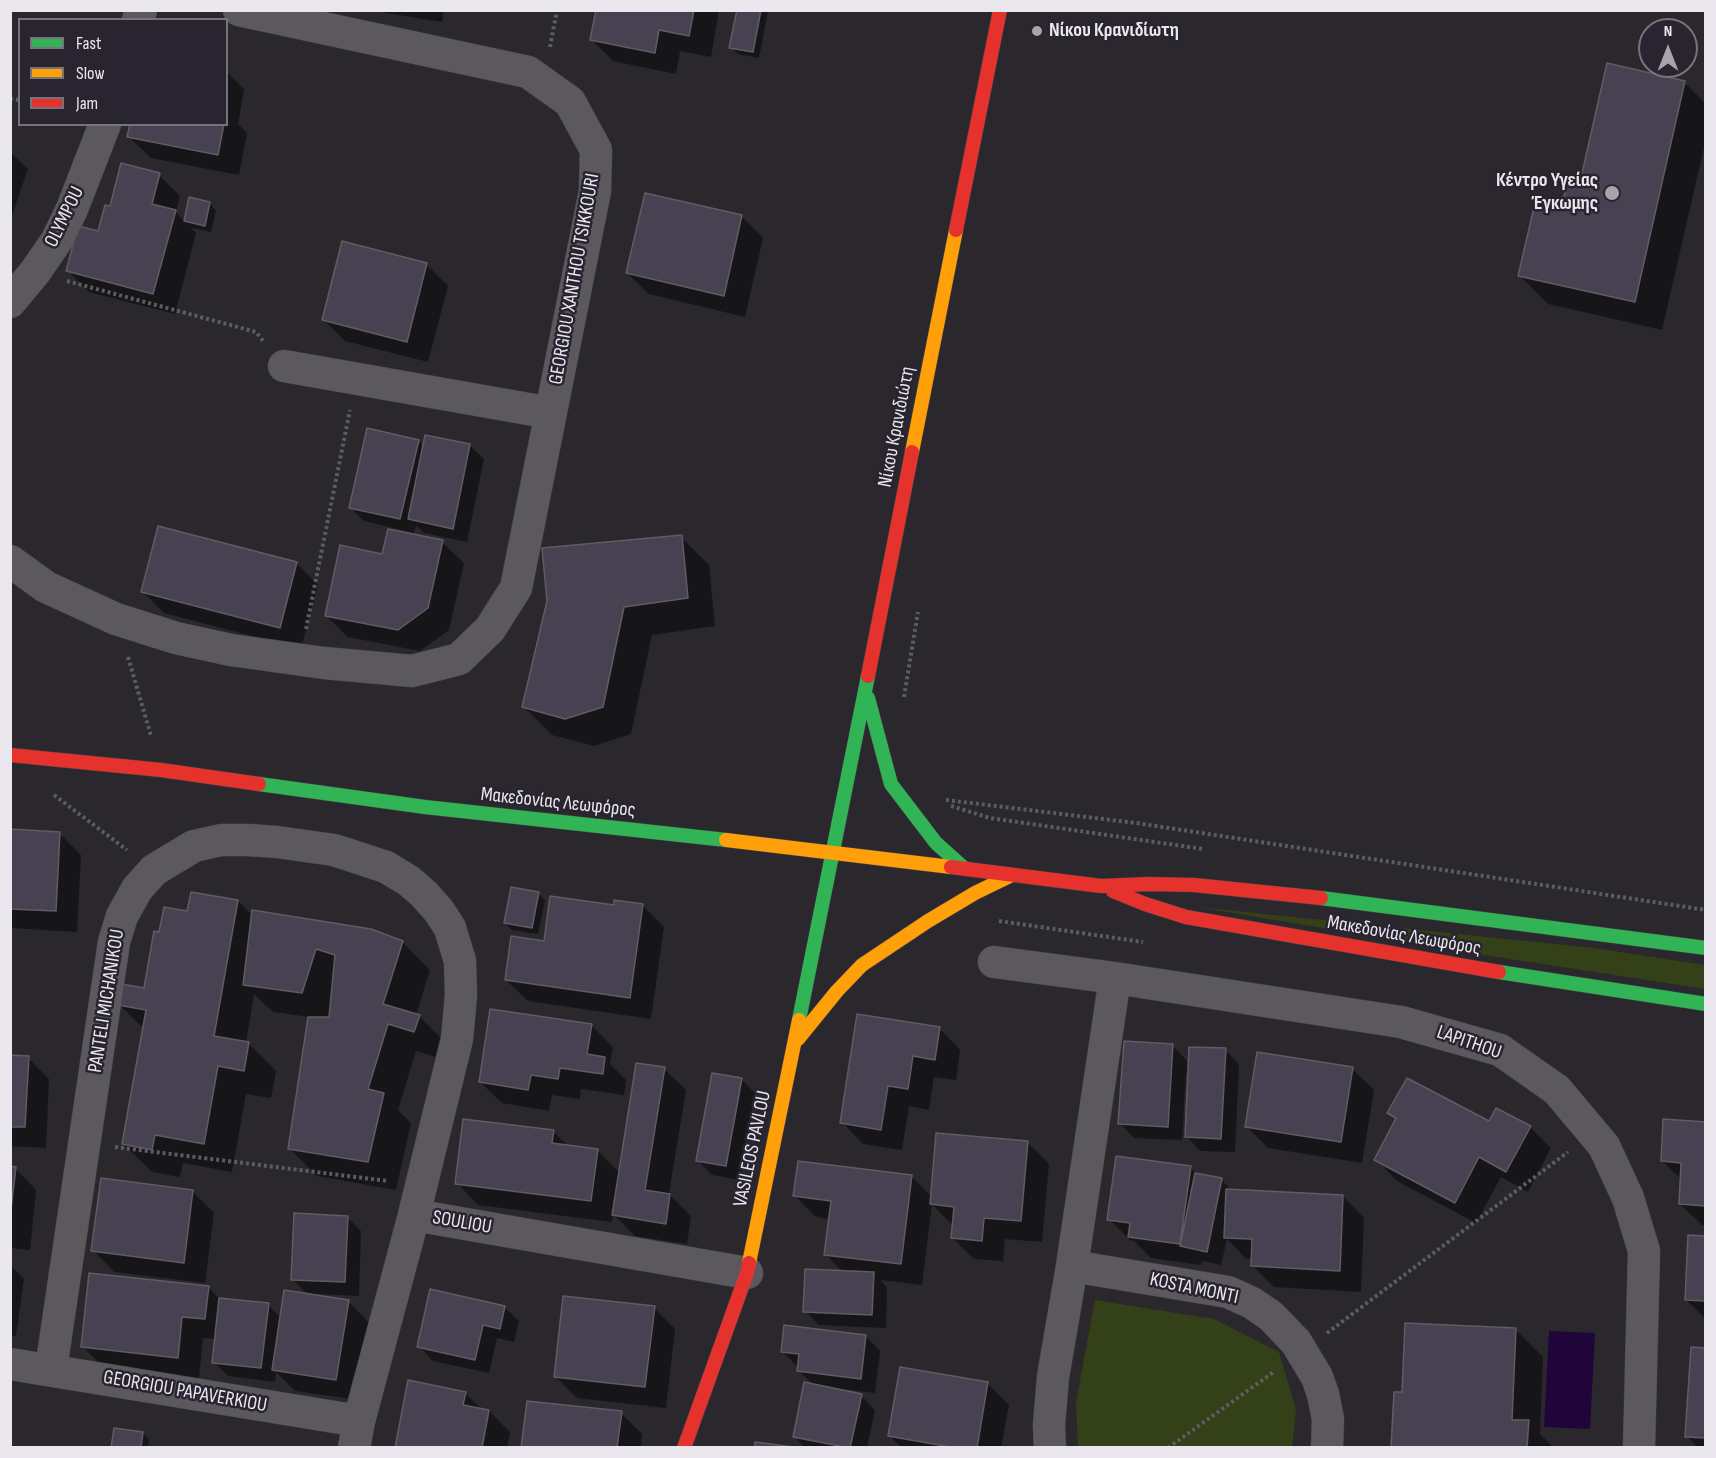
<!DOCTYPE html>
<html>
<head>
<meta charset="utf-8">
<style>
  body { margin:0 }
  #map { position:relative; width:1716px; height:1458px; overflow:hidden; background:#2a282d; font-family:"Sofia Sans Condensed",sans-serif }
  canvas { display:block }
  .frame { position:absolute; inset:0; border:12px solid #eae7ef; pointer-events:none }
  .legend { position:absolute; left:18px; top:18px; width:210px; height:108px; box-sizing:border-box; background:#292530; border:2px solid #76737c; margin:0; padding:8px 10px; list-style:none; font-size:18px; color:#eae7ef }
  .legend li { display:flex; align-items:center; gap:12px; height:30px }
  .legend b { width:30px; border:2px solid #76737c }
  .north { position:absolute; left:1638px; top:18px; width:60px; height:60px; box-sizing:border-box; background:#292530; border:2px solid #76737c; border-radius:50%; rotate:0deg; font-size:16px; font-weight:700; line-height:24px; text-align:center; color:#eae7ef }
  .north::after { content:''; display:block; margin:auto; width:21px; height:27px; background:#a7a4ab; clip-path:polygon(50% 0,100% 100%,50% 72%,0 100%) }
</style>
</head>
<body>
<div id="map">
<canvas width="1716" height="1458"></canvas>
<div class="frame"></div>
<ul class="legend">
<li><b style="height:8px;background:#30b455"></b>Fast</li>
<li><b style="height:8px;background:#ff9f0a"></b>Slow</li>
<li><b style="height:8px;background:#e5322d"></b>Jam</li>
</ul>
<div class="north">N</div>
</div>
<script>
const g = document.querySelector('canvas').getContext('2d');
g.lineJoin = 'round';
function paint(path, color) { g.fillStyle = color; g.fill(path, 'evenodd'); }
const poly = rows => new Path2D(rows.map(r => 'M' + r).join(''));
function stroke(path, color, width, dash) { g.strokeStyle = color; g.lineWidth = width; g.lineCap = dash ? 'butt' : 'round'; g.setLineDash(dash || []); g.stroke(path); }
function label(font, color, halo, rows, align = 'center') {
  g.font = font + ' "Sofia Sans Condensed",sans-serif'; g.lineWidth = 5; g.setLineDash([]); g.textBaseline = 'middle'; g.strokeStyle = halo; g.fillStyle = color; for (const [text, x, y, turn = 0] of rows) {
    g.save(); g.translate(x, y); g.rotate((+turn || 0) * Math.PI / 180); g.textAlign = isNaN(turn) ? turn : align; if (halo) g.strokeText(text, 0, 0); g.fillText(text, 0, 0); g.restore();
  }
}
paint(poly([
  [1197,907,1594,948,1705,965,1705,989,1478,954],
  [1095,1300,1214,1319,1279,1352,1296,1410,1292,1447,1078,1447,1076,1402]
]), '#344017');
paint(poly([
  [1549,1331,1595,1333,1590,1429,1544,1427]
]), '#20053b');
paint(poly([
  [368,10,444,10,442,22],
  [597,10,719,10,711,57,680,51,676,74,613,61,592,40],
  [738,10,768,11,759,58,738,54,731,47],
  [226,71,244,89,238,124,247,133,239,175,151,158,129,137,131,124,226,124],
  [1684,82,1706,104,1706,139,1662,330,1548,304,1520,276,1562,210,1581,184],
  [10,152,28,169,10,221],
  [159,175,180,196,176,212,185,222,190,199,209,203,216,210,211,232,191,228,196,233,175,314,89,292,68,271,99,233,111,208],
  [742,217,763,238,745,317,649,294,627,273],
  [426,264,448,286,428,362,345,341,323,319],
  [418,441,424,447,469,445,484,459,467,542,424,533,416,525,414,533,364,521,350,507],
  [681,537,709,565,715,626,652,635,631,734,594,746,552,735,524,707],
  [442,542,464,563,449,630,420,651,348,637,326,616,384,556],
  [296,563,318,585,301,649,164,613,143,592],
  [10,831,59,833,81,855,77,932,10,928],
  [192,893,238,901,253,916,402,942,430,970,416,1015,419,1016,447,1044,442,1059,416,1051,398,1110,411,1123,396,1190,317,1176,289,1148,309,1017,273,1012,254,994,246,1043,248,1043,276,1071,271,1098,246,1094,232,1172,183,1163,180,1177,152,1172,123,1144,144,1029,120,1005,145,990,160,934,189,913],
  [538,893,545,900,538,934,512,930,505,923],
  [642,905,664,927,651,1019,528,1001,506,980,545,943,615,907],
  [591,1025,613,1047,610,1064,626,1080,624,1095,581,1089,580,1099,552,1095,549,1111,502,1103,480,1082],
  [939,1028,960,1050,956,1080,934,1077,929,1110,909,1106,902,1150,863,1144,842,1122],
  [1173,1046,1189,1063,1225,1050,1239,1064,1235,1152,1200,1151,1186,1136,1189,1073,1186,1073,1182,1140,1134,1138,1120,1123],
  [10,1057,28,1058,49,1079,46,1148,10,1146],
  [664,1069,686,1090,669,1194,691,1216,687,1244,635,1236,613,1214,612,1222,478,1205,457,1183,554,1132,569,1147,597,1150,620,1173],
  [1352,1069,1374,1090,1362,1163,1268,1148,1246,1126],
  [741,1079,755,1093,740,1180,712,1175,698,1161],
  [1389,1113,1530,1127,1551,1148,1528,1192,1501,1177,1476,1223,1397,1181,1376,1159,1397,1120],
  [1706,1124,1706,1225,1702,1225,1680,1204,1682,1180,1662,1161],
  [1027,1142,1049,1164,1042,1242,1005,1239,1003,1261,974,1259,952,1237,952,1225,932,1204,922,1285,880,1280,887,1287,886,1328,819,1325,805,1311,843,1272,826,1255,830,1219,816,1217,795,1196,911,1176,932,1197],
  [1190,1167,1197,1175,1221,1180,1233,1191,1343,1196,1364,1218,1361,1292,1274,1287,1252,1265,1253,1259,1246,1259,1227,1239,1221,1265,1202,1261,1201,1265,1151,1258,1134,1241,1130,1240,1109,1219],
  [10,1168,15,1168,36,1190,30,1250,10,1248],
  [193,1192,214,1213,205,1283,114,1272,93,1250],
  [347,1217,361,1231,359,1296,314,1294,314,1296,348,1301,369,1323,358,1400,295,1391,276,1372,275,1382,228,1376,214,1362,216,1339,203,1338,199,1378,104,1368,83,1347,208,1287,221,1300,268,1305,281,1318,309,1296,293,1280],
  [1706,1238,1706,1319,1686,1300],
  [10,1265,24,1279,16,1336,10,1335],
  [504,1307,519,1321,514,1342,497,1338,489,1373,433,1361,419,1346],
  [654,1308,675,1329,666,1408,577,1398,555,1376],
  [1515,1329,1543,1357,1540,1434,1554,1448,1393,1448,1404,1394],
  [866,1336,880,1351,875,1393,834,1388,834,1390,861,1396,875,1410,867,1448,805,1448,794,1436,814,1385,799,1371,799,1366,797,1366,782,1351],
  [1706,1349,1706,1448,1698,1448,1687,1436],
  [987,1383,1009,1405,1001,1448,902,1448,889,1435],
  [465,1393,482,1410,489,1411,510,1432,507,1448,396,1448],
  [621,1413,642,1434,641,1448,523,1448],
  [143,1433,149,1440,148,1448,113,1448]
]), '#0007');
const building = poly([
  [596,10,694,10,689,36,659,30,655,53,590,40,596,10],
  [737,10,761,10,753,52,729,48,737,10],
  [1607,63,1685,81,1635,302,1518,276,1535,203,1561,208,1568,180,1580,182,1607,63],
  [130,124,224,124,218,155,127,137,130,124],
  [121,163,160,173,152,204,176,210,153,294,66,271,78,226,98,231,105,205,110,206,121,163],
  [645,193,742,215,724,296,626,273,645,193],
  [189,197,210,202,205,226,184,221,189,197],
  [342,241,427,263,407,342,322,320,342,241],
  [367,428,419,440,400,519,349,508,367,428],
  [425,435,470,444,453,529,408,519,425,435],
  [158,526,297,562,280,628,141,592,158,526],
  [388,529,443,540,428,608,398,630,325,616,340,545,382,554,388,529],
  [682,535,688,598,624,607,603,707,565,719,522,707,547,601,542,548,682,535],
  [10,829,60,832,56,911,10,909,10,829],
  [511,887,539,892,532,928,504,923,511,887],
  [191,892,238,900,214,1036,249,1042,244,1071,218,1066,204,1144,155,1135,152,1150,122,1144,146,1010,118,1005,122,984,144,988,154,931,159,932,164,907,187,911,191,892],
  [550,896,614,905,614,900,643,904,630,998,505,980,511,936,544,941,550,896],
  [252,910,371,929,403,941,383,1004,420,1015,414,1032,388,1024,368,1089,384,1093,368,1162,288,1149,308,1017,329,1017,335,955,316,949,302,993,243,985,252,910],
  [490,1009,592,1024,587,1054,605,1057,603,1074,560,1068,558,1079,531,1075,528,1090,479,1082,490,1009],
  [857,1014,940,1027,935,1060,913,1056,908,1089,888,1086,881,1130,840,1123,857,1014],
  [1124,1041,1173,1044,1168,1127,1118,1124,1124,1041],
  [1189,1047,1226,1048,1221,1139,1185,1137,1189,1047],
  [1257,1052,1353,1067,1341,1142,1245,1127,1257,1052],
  [10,1055,29,1056,25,1127,10,1127,10,1055],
  [636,1063,665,1067,645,1190,670,1194,666,1224,612,1215,636,1063],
  [712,1073,742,1078,726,1166,696,1161,712,1073],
  [1407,1078,1489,1121,1496,1108,1531,1126,1506,1172,1479,1157,1455,1203,1374,1160,1396,1118,1387,1113,1407,1078],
  [463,1119,554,1130,552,1143,598,1149,591,1201,455,1184,463,1119],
  [1663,1119,1706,1122,1706,1206,1679,1204,1681,1163,1661,1161,1663,1119],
  [936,1133,1028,1141,1021,1221,984,1218,982,1241,951,1238,954,1207,930,1204,936,1133],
  [1116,1156,1191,1166,1180,1244,1128,1237,1130,1223,1107,1220,1116,1156],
  [798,1161,912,1175,901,1264,824,1255,831,1201,793,1196,798,1161],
  [10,1166,16,1167,10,1219,10,1166],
  [1195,1173,1222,1178,1207,1252,1180,1246,1195,1173],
  [101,1178,193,1190,184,1263,91,1251,101,1178],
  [1226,1189,1343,1195,1340,1271,1251,1266,1252,1239,1224,1238,1226,1189],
  [294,1213,348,1216,345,1282,291,1280,294,1213],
  [1688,1235,1706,1236,1706,1301,1685,1300,1688,1235],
  [805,1269,874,1272,872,1315,803,1312,805,1269],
  [89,1273,209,1286,205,1319,182,1317,178,1358,81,1347,89,1273],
  [430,1289,505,1306,500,1329,483,1325,475,1360,417,1347,430,1289],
  [284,1290,349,1300,336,1380,272,1370,284,1290],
  [563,1296,655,1306,645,1387,554,1377,563,1296],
  [219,1298,269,1303,261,1368,212,1363,219,1298],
  [1405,1323,1516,1328,1512,1420,1529,1420,1527,1448,1391,1448,1394,1392,1402,1392,1405,1323],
  [784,1325,866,1335,861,1379,797,1371,799,1354,781,1352,784,1325],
  [1691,1347,1706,1348,1706,1438,1685,1437,1691,1347],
  [900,1367,988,1382,977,1448,956,1448,888,1436,900,1367],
  [408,1380,466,1392,463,1405,489,1410,482,1448,395,1448,408,1380],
  [804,1382,862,1394,850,1448,793,1437,804,1382],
  [527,1401,622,1411,617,1448,521,1448,527,1401],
  [114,1428,143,1432,141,1448,111,1448,114,1428],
  [755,1442,801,1448,754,1448,755,1442]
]);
paint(building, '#484152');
stroke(building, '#5f5d62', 1.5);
const street = poly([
  [138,20,141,10],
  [10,302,35,272,57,240,72,209,105,124],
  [284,366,551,413],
  [10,561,46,587,116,619,176,638,231,650,324,663,412,671,459,659,490,629,516,588,595,191,596,150,570,102,528,72,239,10],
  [994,962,1115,978,1401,1022,1500,1050,1557,1090,1604,1146,1628,1198,1644,1251,1639,1448],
  [414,1215,747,1273],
  [1072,1266,1228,1292,1252,1303,1271,1316,1296,1342,1317,1377,1323,1394,1328,1419,1327,1448],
  [10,1364,359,1421],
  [51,1369,114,942,122,916,137,889,154,870,194,846,221,840,248,840,277,842,334,850,386,867,409,881,424,894,439,911,450,928,460,961,461,995,457,1039,414,1215,359,1421,354,1448],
  [1050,1448,1049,1425,1053,1377,1072,1266,1115,978]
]);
const fast = poly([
  [868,698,891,784,936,843,964,868],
  [259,784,425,807,726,840],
  [1321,898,1706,948],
  [1499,972,1706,1004],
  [799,1020,868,676]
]);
const slow = poly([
  [912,452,956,230],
  [726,840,951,867],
  [798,1039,837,991,862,965,928,921,975,893,1012,875],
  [749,1263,799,1020]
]);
const jam = poly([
  [956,230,1000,10],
  [868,676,912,452],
  [10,755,161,770,259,784],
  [951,867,1101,886,1149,884,1194,885,1321,898],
  [1113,891,1145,904,1186,917,1499,972],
  [684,1448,747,1273,749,1263]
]);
stroke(street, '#464449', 33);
stroke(fast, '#464449', 15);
stroke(slow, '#464449', 15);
stroke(jam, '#464449', 15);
stroke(poly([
  [550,47,557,10],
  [10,99,20,100],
  [67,281,256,332,264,342],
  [306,629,350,410],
  [128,657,151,736],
  [904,697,918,612],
  [54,795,127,850],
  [946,800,1136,823,1706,910],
  [951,806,990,818,1203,849],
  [999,921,1143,942],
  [115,1147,388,1181],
  [1327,1333,1568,1152],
  [1168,1448,1275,1371]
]), '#5d5c60', 4, [3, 3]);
stroke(street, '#5b595e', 32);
stroke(fast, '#30b455', 14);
stroke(slow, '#ff9f0a', 14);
stroke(jam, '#e5322d', 14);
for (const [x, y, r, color] of [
  [1037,31,6,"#a7a4ab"],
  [1612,193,8,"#a7a4ab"]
]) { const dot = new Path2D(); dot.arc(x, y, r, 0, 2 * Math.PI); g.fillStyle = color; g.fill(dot); stroke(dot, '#292530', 2); }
label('bold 20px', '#eae7ef', '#292530', [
  ["Νίκου Κρανιδίωτη",1049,31],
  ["Κέντρο Υγείας",1598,181,"right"],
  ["Έγκωμης",1598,204,"right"]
], 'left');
label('20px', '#eae7ef', '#292530', [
  ["OLYMPOU",65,217,-64],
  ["GEORGIOU XANTHOU TSIKKOURI",575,279,-80],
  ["Νίκου Κρανιδιώτη",897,427,-79],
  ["Μακεδονίας Λεωφόρος",558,803,6],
  ["Μακεδονίας Λεωφόρος",1404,936,10],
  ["PANTELI MICHANIKOU",107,1001,-81],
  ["LAPITHOU",1469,1043,19],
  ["VASILEOS PAVLOU",753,1149,-78],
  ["SOULIOU",462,1223,10],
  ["KOSTA MONTI",1194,1289,12],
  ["GEORGIOU PAPAVERKIOU",185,1392,10]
]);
</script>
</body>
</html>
